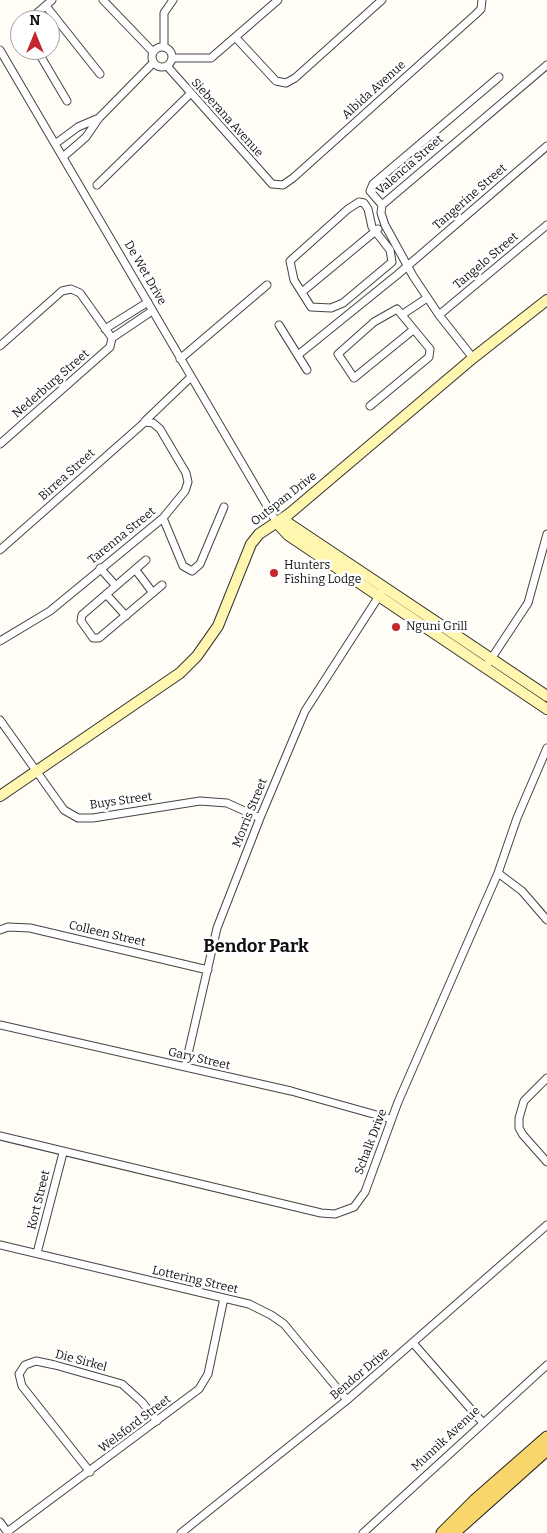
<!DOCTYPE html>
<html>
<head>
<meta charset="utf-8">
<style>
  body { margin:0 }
  #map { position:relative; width:547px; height:1533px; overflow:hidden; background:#fffdf5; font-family:Bitter,serif }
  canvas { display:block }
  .north { position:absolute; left:10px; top:10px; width:50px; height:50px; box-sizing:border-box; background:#fff; border:1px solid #a0a0a0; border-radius:50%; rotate:0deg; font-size:14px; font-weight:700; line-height:20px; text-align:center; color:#111 }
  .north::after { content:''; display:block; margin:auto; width:18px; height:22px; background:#c4262e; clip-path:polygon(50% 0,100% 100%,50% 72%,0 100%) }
</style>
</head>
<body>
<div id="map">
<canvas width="547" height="1533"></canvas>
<div class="north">N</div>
</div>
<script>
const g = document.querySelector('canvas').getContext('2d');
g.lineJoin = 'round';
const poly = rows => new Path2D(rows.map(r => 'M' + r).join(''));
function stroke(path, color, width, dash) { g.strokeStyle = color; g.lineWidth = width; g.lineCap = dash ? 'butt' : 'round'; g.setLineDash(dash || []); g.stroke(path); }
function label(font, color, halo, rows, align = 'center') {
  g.font = font + ' Bitter,serif'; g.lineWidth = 5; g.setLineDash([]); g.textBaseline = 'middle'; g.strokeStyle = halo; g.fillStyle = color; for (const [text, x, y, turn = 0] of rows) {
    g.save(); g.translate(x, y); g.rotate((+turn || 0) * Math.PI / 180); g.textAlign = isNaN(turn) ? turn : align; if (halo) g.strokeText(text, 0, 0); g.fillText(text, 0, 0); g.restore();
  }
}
const street = poly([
  [103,0,153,52],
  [46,6,100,74],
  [29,20,52,0],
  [237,39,276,81,286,83,295,78,382,0],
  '152 57a10 10 0 1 1 20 0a10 10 0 1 1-20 0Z',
  [164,47,164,13,173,0],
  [0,50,277,523],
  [37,50,67,101],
  [173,58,211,58,278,0],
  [167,66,272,184,283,185,293,178,476,14,481,9,482,0],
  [55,144,78,127,99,118],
  [63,157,86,137,99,118,153,63],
  [97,185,190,94],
  [359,202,364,203,368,209,372,227,390,250,392,262,343,303,331,308,311,307,294,280,290,261,348,209,359,202],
  [382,205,370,191,373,184,499,77],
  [302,292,378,229],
  [403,314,427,298],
  [439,315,547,225],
  [279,325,307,370],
  [105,329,148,302],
  [112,338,152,311],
  [0,346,62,291,71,289,80,293,112,338,110,347,0,444],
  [298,355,397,275,547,146],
  [473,358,439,315,413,276,385,225,381,213,382,205,547,65],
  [180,359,267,285],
  [370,406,429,357,430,349,397,309,374,322,338,354,354,378,413,330],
  [145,421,191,377],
  [163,518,183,566,192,571,200,564,224,507],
  [0,550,145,422,153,423,160,429,186,473,188,482,185,491,163,518,50,611,0,641],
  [146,560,82,615,81,621,93,638,99,638,162,585],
  [100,568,116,586],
  [135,569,153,593],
  [106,594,126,616],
  [489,662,528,603,547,534],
  [0,720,64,810,78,818,93,818,200,801,227,803,260,818],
  [498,873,522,891,547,920],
  [0,930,8,927,30,928,208,970],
  [0,1025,291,1091,391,1119],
  [185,1067,217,928,260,818,305,711,381,593],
  [547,1078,524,1101,519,1118,519,1128,523,1135,547,1162],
  [0,1136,321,1213,335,1214,354,1207,365,1192,398,1102,498,873,517,818,547,748],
  [0,1245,249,1304,271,1315,284,1324,347,1400],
  [37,1253,63,1153],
  [413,1343,483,1423],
  [90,1472,22,1386,19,1374,25,1365,36,1361,55,1365,122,1384,142,1402,157,1421],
  [0,1522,8,1533],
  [7,1532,199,1389,208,1374,224,1298],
  [181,1533,347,1400,547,1225],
  [363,1533,547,1365]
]);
const secondary = poly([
  [282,519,547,696],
  [277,523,288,535,547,709],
  [0,796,180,673,197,656,218,626,251,544,259,534,289,514,473,358,547,300]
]);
const primary = poly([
  [442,1533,474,1501,547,1437],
  [454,1533,547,1450]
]);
stroke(street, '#444', 9);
stroke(secondary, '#333', 12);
stroke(primary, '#222', 13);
stroke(street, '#fff', 7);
stroke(secondary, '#fff6b0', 10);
stroke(primary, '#f9d66b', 11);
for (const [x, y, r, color] of [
  [274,573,5,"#c4262e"],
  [396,627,5,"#c4262e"]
]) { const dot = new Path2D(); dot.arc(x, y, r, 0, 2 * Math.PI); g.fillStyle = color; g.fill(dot); stroke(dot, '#fff', 2); }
label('12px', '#111', '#fff', [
  ["Albida Avenue",374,90,-42],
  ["Sieberana Avenue",227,118,48],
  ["Valencia Street",410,165,-41],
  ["Tangerine Street",470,197,-41],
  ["Tangelo Street",486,261,-40],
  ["De Wet Drive",145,273,60],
  ["Nederburg Street",51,384,-41],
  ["Birrea Street",67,475,-42],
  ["Outspan Drive",284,499,-38],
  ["Tarenna Street",122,536,-39],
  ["Buys Street",121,801,-8],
  ["Morris Street",250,813,-68],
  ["Colleen Street",107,934,13],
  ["Gary Street",199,1059,13],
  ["Schalk Drive",371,1142,-69],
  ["Kort Street",39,1200,-76],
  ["Lottering Street",195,1280,13],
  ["Die Sirkel",81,1361,15],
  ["Bendor Drive",360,1374,-40],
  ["Welsford Street",135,1424,-37],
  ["Munnik Avenue",446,1439,-43]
]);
label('12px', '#111', '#fff', [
  ["Hunters",284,566],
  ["Fishing Lodge",284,580],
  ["Nguni Grill",406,627]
], 'left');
label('bold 18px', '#111', '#fff', [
  ["Bendor Park",256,947]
]);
</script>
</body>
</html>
